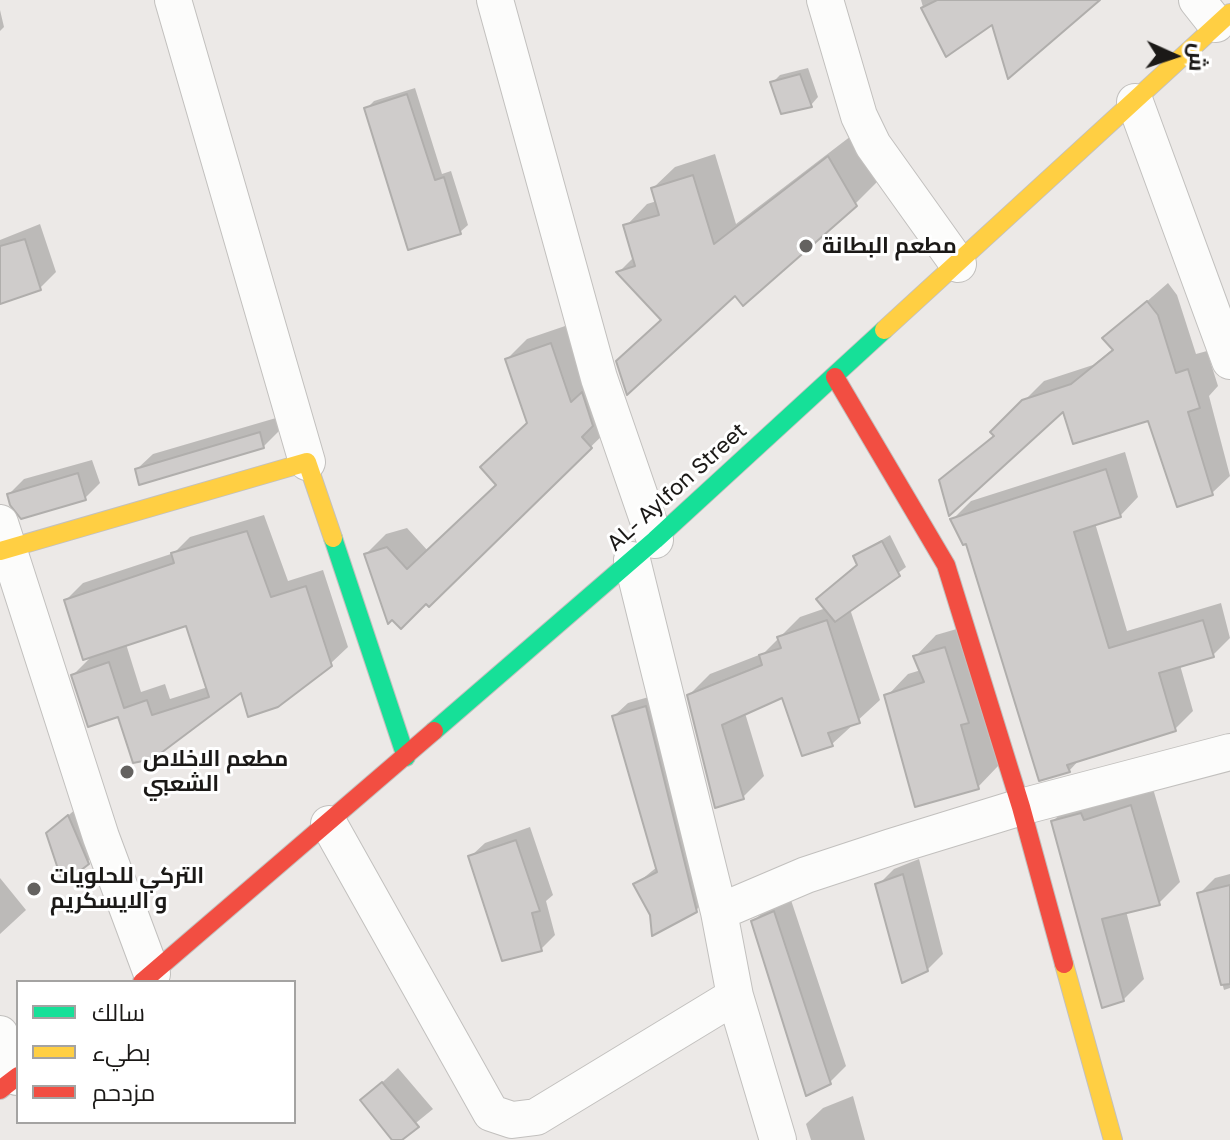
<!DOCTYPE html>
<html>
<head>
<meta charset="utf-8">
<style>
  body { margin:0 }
  #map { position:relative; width:1230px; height:1140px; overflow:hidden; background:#ece9e7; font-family:"Golos Text",Cairo,sans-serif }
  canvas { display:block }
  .legend { position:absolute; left:16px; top:980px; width:280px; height:144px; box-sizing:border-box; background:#fff; border:2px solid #a4a3a2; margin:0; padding:10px 14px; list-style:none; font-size:24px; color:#1b1917 }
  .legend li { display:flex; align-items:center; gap:16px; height:40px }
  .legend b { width:40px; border:2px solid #a4a3a2 }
  .north { position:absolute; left:1134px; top:16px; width:80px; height:80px; -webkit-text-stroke:6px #fff; paint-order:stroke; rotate:93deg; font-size:22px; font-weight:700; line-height:32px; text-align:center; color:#1b1917 }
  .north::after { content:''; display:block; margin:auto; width:28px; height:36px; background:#1b1917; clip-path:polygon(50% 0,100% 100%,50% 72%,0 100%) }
</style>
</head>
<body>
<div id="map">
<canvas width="1230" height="1140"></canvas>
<ul class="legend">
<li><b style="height:10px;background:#16e098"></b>سالك</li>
<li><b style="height:10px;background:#ffcf43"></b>بطيء</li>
<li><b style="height:10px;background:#f24e42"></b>مزدحم</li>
</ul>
<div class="north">ش</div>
</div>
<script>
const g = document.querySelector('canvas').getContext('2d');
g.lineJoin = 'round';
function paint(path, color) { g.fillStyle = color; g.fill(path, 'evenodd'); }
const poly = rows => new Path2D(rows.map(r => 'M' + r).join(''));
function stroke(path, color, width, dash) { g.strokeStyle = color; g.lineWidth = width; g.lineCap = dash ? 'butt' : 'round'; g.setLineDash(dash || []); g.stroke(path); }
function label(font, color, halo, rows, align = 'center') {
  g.font = font + ' "Golos Text",Cairo,sans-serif'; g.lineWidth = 6; g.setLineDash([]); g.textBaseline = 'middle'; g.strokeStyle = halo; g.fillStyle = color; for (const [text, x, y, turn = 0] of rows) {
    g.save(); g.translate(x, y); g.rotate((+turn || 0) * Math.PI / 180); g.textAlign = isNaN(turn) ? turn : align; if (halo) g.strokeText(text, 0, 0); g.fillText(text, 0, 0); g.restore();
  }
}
paint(poly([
  [921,0,1094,0,993,22,923,7],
  [0,10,4,27,0,31],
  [808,68,818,97,811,105,773,82,780,75],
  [415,88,442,174,451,171,468,225,460,232,367,108,374,101],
  [851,136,877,182,855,204,735,293,663,319,619,272,635,256,626,226,647,204,657,201,653,188,675,167,715,154,736,224],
  [40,224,56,272,40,288,0,288,0,240],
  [1168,283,1177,295,1196,354,1207,351,1218,386,1209,396,1230,476,1212,493,1153,422,1064,409,941,481,995,434,993,432,1044,381,1093,365,1114,348,1105,338],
  [571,324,611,427,429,605,366,554,386,534,407,528,428,551,498,484,529,422,507,359,527,339],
  [276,418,279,431,263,447,137,469,153,454],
  [1125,452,1138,497,1120,516,1095,523,1127,631,1221,603,1230,638,1213,655,1180,665,1193,711,1175,729,1081,758,1069,771,968,541,953,519,971,501],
  [92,460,100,483,85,498,9,494,24,479],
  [264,515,288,581,323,570,348,647,330,664,242,689,152,757,119,714,73,675,94,654,66,600,83,583,174,553,190,537],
  [187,624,208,687,170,699,165,684,141,692,126,644],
  [890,535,906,567,850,609,880,700,832,744,784,696,745,713,764,776,743,797,689,695,710,674,764,653,800,617,826,608,859,565,855,556],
  [967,626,999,765,978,787,887,696,908,674,921,670,915,657,936,635],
  [659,694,710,897,696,910,636,884,657,867,614,716,628,703],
  [1152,785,1180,882,1159,903,1126,911,1144,979,1123,1000,1053,821,1074,801],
  [85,801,103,846,87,862,48,833],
  [530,827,553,895,546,901,555,935,541,949,470,857,485,843],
  [919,859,943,954,927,970,878,885,894,869],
  [1230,874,1230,988,1224,990,1199,894,1215,878],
  [0,878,26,910,0,934],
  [790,897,846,1066,830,1082,753,922,769,906],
  [398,1068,433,1109,395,1140,362,1101],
  [853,1096,865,1140,811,1140,806,1124,823,1108]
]), '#0003');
const building = poly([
  [937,0,1100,0,1008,79,992,25,946,57,921,8,937,0],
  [800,74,812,107,781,114,770,82,800,74],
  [407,94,435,180,444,177,461,234,408,250,364,108,407,94],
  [828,156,857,206,743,306,735,296,627,395,616,361,661,320,616,272,635,266,623,225,659,215,651,188,693,175,714,244,828,156],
  [25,239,41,290,0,304,0,246,25,239],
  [1147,301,1158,315,1176,373,1188,369,1200,408,1188,412,1213,495,1177,507,1148,421,1073,444,1063,412,949,516,939,480,994,436,990,432,1022,400,1071,384,1113,350,1102,338,1147,301],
  [551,343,571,402,582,392,593,426,582,437,592,448,429,607,426,604,401,629,392,620,388,624,364,554,387,547,407,569,496,485,480,467,527,423,505,359,551,343],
  [260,432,264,448,139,485,135,469,260,432],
  [1106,469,1121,517,1074,532,1109,648,1203,620,1214,657,1159,673,1176,731,1067,765,1070,772,1039,781,966,544,963,545,950,519,1106,469],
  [78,473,86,500,21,519,10,505,7,494,78,473],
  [247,531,271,597,306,586,332,666,278,707,248,717,241,693,153,759,133,763,118,717,88,727,71,675,109,662,124,708,147,700,152,715,209,697,186,626,83,660,64,600,174,563,171,553,247,531],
  [882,541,900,576,835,622,816,599,857,565,853,556,882,541],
  [827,620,860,723,828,733,833,746,802,756,782,698,722,725,744,799,715,808,687,695,762,665,759,655,781,648,777,637,827,620],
  [945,647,969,723,961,725,979,789,915,807,884,695,924,682,913,656,945,647],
  [646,706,697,912,652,936,650,915,633,884,657,872,612,716,646,706],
  [1131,805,1160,905,1102,919,1124,1001,1102,1008,1051,821,1081,813,1084,820,1131,805],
  [68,815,89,864,63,884,46,833,68,815],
  [516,840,540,911,532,913,542,951,502,961,468,856,516,840],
  [903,874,928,971,902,983,875,884,903,874],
  [1230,885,1230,984,1221,985,1197,893,1230,885],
  [774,911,831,1084,806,1096,751,921,774,911],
  [382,1082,419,1127,402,1140,392,1140,360,1100,382,1082]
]);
paint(building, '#cfcccb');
stroke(building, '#b0aeac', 2);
const street = poly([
  [173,0,307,462],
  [495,0,599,378,655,540],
  [825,0,859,116,873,145,958,264],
  [1197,0,1216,24],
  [1135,102,1230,361],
  [0,523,101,837,152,974],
  [632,560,719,912,735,996,778,1140],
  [329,824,491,1113,512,1120,536,1117,735,996],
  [719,912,806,875,891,847,1021,807,1230,752],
  [0,1034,17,1077]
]);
const fast = poly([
  [333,538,406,757],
  [434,731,655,540,884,330]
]);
const slow = poly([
  [884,330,1230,13],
  [0,551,307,462,333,538],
  [1064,964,1113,1140]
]);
const jam = poly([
  [835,377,946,565,1021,807,1064,964],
  [142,982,434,731],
  [0,1090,18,1076]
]);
stroke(street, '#c2c0be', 38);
stroke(fast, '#c2c0be', 20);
stroke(slow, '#c2c0be', 20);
stroke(jam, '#c2c0be', 20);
stroke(street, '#fcfcfb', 36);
stroke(fast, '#16e098', 18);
stroke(slow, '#ffcf43', 18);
stroke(jam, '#f24e42', 18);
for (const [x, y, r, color] of [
  [806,246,8,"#646260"],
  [127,772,8,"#646260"],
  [34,889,8,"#646260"]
]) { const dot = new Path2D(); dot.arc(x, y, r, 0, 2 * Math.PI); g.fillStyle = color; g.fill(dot); stroke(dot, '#fff', 3); }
label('bold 22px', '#1b1917', '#fff', [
  ["مطعم البطانة",822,246],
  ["مطعم الاخلاص",143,759],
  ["الشعبي",143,784],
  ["التركي للحلويات",50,876],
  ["و الايسكريم",50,901]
], 'left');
label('22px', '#1b1917', '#fff', [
  ["AL- Aylfon Street",677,487,-42]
]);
</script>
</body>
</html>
